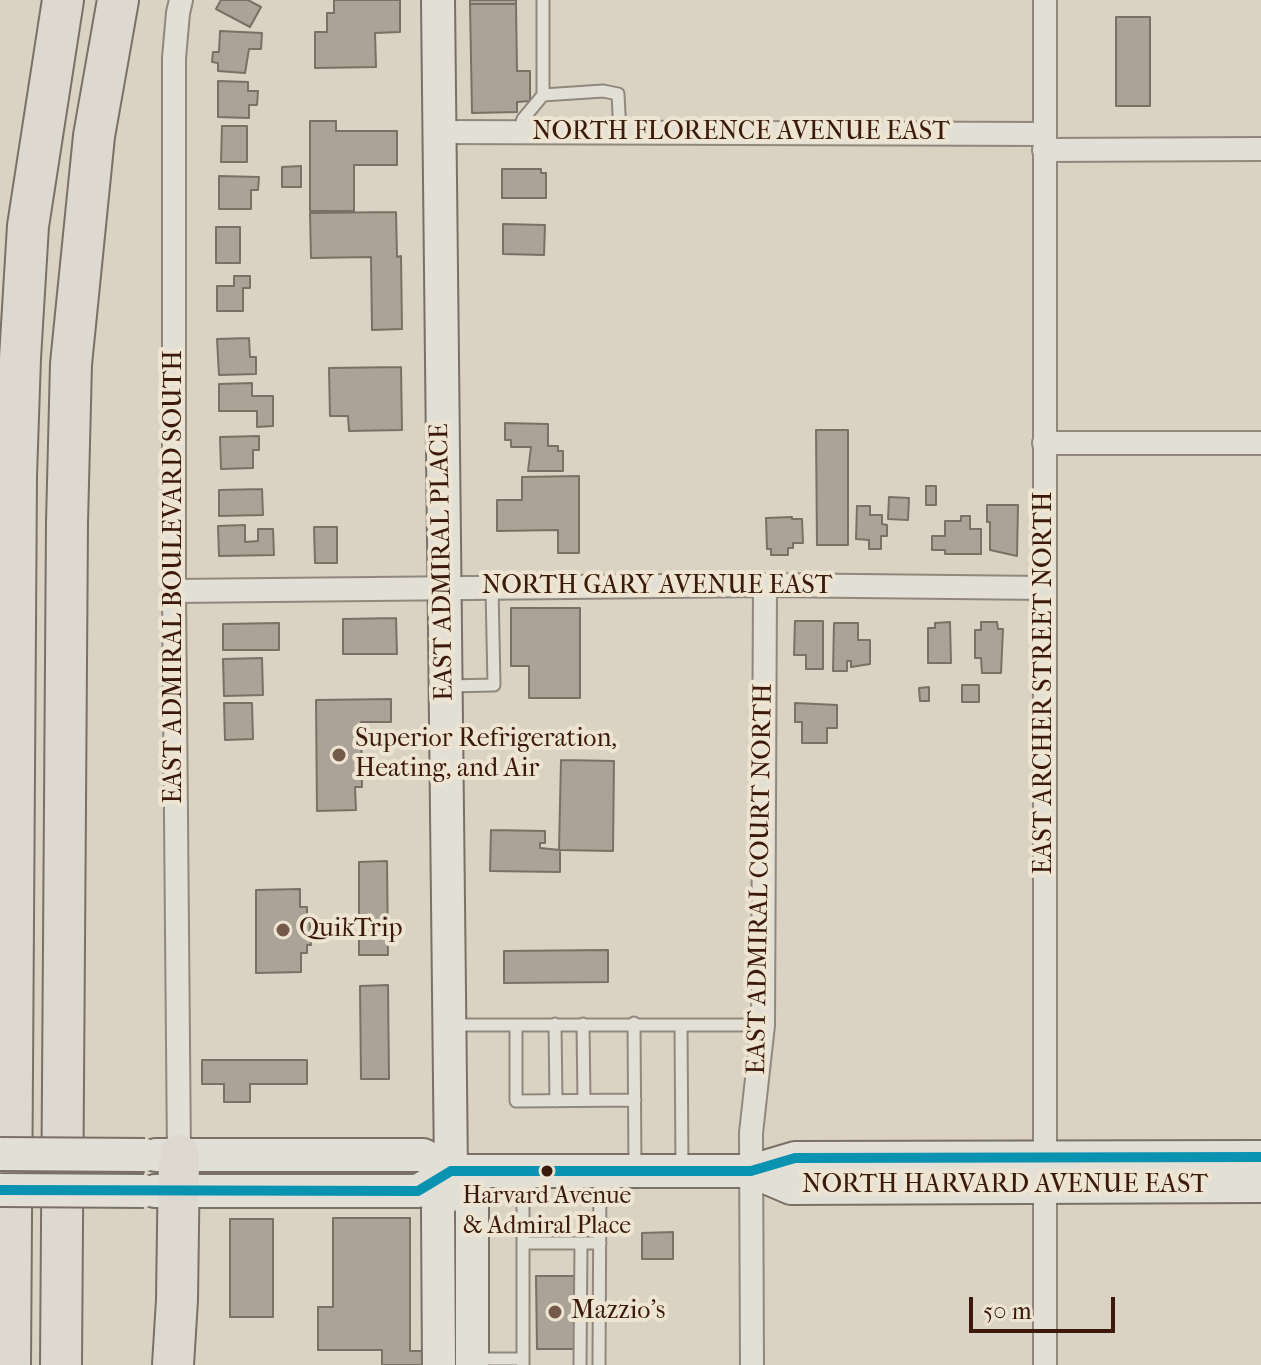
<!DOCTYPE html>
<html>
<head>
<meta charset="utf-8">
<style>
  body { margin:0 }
  #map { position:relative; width:1261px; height:1365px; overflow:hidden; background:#dad2c2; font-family:"IM FELL French Canon",serif }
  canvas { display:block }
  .scale { position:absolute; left:969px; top:1297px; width:146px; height:36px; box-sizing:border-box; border:4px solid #3b190b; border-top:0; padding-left:10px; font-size:24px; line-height:28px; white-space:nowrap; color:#3b190b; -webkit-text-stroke:6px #ede4d1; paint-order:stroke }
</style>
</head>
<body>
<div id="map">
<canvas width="1261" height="1365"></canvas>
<div class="scale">50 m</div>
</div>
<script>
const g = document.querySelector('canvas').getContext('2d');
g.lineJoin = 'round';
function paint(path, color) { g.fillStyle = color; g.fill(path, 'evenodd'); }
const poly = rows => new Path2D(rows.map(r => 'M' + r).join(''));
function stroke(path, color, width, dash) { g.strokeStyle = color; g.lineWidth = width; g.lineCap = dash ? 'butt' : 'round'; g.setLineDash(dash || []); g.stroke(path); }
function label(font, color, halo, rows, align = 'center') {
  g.font = font + ' "IM FELL French Canon",serif'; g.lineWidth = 8; g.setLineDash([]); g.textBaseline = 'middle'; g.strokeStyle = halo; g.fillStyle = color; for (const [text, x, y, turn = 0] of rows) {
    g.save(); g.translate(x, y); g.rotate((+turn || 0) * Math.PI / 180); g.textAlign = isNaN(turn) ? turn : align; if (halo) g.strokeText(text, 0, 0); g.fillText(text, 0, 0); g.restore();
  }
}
const building = poly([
  [221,0,248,0,261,7,250,27,216,9,221,0],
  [334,0,400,0,400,32,375,33,376,67,315,68,315,32,327,32,327,13,334,13,334,0],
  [470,0,516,0,516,4,470,4,470,0],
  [470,4,516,4,517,71,530,71,530,101,517,102,517,112,472,113,470,4],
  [1116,17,1150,17,1150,106,1116,106,1116,17],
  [220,31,262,33,261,49,249,49,245,73,218,71,218,63,212,62,213,52,219,52,220,31],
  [218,81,248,82,248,91,258,91,257,105,249,105,249,118,218,117,218,81],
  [310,121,336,121,336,131,397,131,397,165,354,165,354,211,310,211,310,121],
  [222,126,247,126,247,162,221,162,222,126],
  [301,166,301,187,282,187,282,167,301,166],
  [502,169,541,169,541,173,546,173,546,198,502,198,502,169],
  [219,176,259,177,258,190,251,190,251,209,219,209,219,176],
  [396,212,397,257,401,256,402,329,372,330,371,257,311,258,310,213,396,212],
  [503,224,545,225,544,255,503,254,503,224],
  [216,227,240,227,240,263,216,263,216,227],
  [234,276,250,276,250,288,243,288,243,311,217,311,217,286,234,286,234,276],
  [249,338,250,357,256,357,256,374,219,375,217,339,249,338],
  [401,367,402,430,349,431,348,416,330,416,329,368,401,367],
  [252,383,252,396,273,396,273,426,257,427,257,411,219,411,219,384,252,383],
  [505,423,548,424,548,446,558,446,558,451,563,451,563,471,528,471,531,447,511,447,511,440,505,440,505,423],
  [816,430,848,430,848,545,817,545,816,430],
  [259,436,259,450,253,450,253,468,221,469,220,437,259,436],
  [579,476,579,553,558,553,558,530,497,531,497,500,522,500,522,477,579,476],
  [926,486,936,486,936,505,926,505,926,486],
  [262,489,263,515,219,516,219,490,262,489],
  [889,497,909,498,908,520,888,519,889,497],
  [987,505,1018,505,1017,556,990,550,990,522,987,522,987,505],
  [857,506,870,506,870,515,882,515,882,524,887,525,887,536,881,536,881,549,869,549,869,540,856,539,857,506],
  [961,516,970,516,970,529,981,529,981,554,945,554,945,550,932,550,932,536,945,536,945,521,961,521,961,516],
  [792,517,792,519,802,519,803,543,793,543,793,548,788,548,788,555,771,555,771,549,767,549,766,518,792,517],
  [245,525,245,542,258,541,258,529,273,529,274,555,219,556,218,526,245,525],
  [314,527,337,527,337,563,315,563,314,527],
  [511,608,580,608,580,698,529,698,529,666,511,666,511,608],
  [396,618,397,654,343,654,343,619,396,618],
  [795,621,823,621,823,669,806,669,806,655,794,655,795,621],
  [950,622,951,663,928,663,928,628,935,628,935,623,950,622],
  [981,622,997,622,998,629,1003,629,1001,673,982,673,981,658,975,658,975,630,981,630,981,622],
  [279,623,279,650,223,650,223,624,279,623],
  [834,623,858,623,858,640,870,640,870,664,851,667,851,661,847,661,847,671,833,671,834,623],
  [262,658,263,695,224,696,223,659,262,658],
  [962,685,979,685,979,702,962,702,962,685],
  [929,687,929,701,920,701,919,688,929,687],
  [391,699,391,722,361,722,362,787,355,787,356,810,317,811,316,700,391,699],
  [224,703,252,703,253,739,225,740,224,703],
  [795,703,837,705,837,728,827,728,827,743,802,743,802,722,795,722,795,703],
  [561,760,614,761,613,851,559,850,561,760],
  [491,830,545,831,545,843,540,843,540,848,560,850,560,872,490,871,491,830],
  [387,861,388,955,359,955,359,862,387,861],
  [300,889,300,907,307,907,307,916,310,916,311,945,307,945,307,953,301,953,301,972,256,973,256,890,300,889],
  [608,950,608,982,504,983,504,951,608,950],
  [388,985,389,1079,361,1079,360,986,388,985],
  [202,1060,307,1060,307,1084,250,1084,250,1102,224,1102,224,1084,202,1084,202,1060],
  [333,1218,410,1218,410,1351,423,1351,423,1365,382,1365,382,1350,318,1350,318,1307,333,1307,333,1218],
  [230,1219,273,1219,273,1317,230,1317,230,1219],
  [673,1232,673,1259,642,1259,642,1233,673,1232],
  [536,1276,574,1276,574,1349,537,1349,536,1276]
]);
paint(building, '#aba397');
stroke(building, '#7a7066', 2);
const service = poly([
  [543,0,543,95],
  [519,132,523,119,543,95,603,91,618,94,620,133],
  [448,686,494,685,492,588],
  [634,1023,635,1170],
  [555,1024,556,1101],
  [583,1024,584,1100],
  [451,1025,763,1025],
  [516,1025,516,1101,635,1100],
  [681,1025,682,1168],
  [523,1174,523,1365],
  [523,1243,600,1243],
  [475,1359,523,1359],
  [580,1365,581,1243],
  [599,1365,600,1172]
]);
const minor = poly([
  [439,132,1044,134],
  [1044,150,1261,149],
  [1044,443,1261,443],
  [174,591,765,585,1045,588],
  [179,1155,174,591,174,58,178,13,181,0],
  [752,1365,751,1133,763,1025,765,585],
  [1045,1365,1045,0]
]);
const secondary = poly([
  [438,0,451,1171,438,1210,439,1365],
  [156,1155,423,1155,451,1171,472,1207,472,1365],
  [451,1171,751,1171,795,1158,1261,1157],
  [751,1171,791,1188,1261,1186],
  [155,1191,418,1191,451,1171]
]);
const motorway = poly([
  [10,1365,16,475,20,358,28,226,63,0],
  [61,1365,67,523,71,364,94,136,118,0],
  [173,1365,177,1300,179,1155]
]);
stroke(service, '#91887d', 15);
stroke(minor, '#91887d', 26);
stroke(secondary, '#7a7066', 36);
stroke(motorway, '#7a7066', 44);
stroke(service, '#e2dfd6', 11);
stroke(minor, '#e2dfd6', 22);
stroke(secondary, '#e2dfd6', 32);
stroke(motorway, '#ddd9d0', 40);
const secondaryBridge = poly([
  [0,1154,145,1155],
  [0,1190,144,1191]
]);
stroke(secondaryBridge, '#7a7066', 36, []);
stroke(secondaryBridge, '#e2dfd6', 32);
stroke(poly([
  [451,1171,751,1171,795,1158,1261,1157],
  [0,1190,418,1191,451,1171]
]), '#0993b1', 10);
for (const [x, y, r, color] of [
  [339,755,8,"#735a4b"],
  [283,930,8,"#735a4b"],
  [547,1171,7,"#3b190b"],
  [555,1312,8,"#735a4b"]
]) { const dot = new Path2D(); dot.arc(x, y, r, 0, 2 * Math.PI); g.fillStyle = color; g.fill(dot); stroke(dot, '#ede4d1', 3); }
label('24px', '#3b190b', '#ede4d1', [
  ["Harvard Avenue",547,1197],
  ["& Admiral Place",547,1227]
]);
label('26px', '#3b190b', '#ede4d1', [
  ["NORTH FLORENCE AVENUE EAST",741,133],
  ["EAST ADMIRAL PLACE",443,562,-91],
  ["EAST ADMIRAL BOULEVARD SOUTH",175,577,-90],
  ["NORTH GARY AVENUE EAST",657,587],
  ["EAST ARCHER STREET NORTH",1045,683,-90],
  ["EAST ADMIRAL COURT NORTH",761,879,-89],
  ["NORTH HARVARD AVENUE EAST",1005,1186]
]);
label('26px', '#3b190b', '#ede4d1', [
  ["Superior Refrigeration,",355,740],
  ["Heating, and Air",355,770],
  ["QuikTrip",299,930],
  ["Mazzio's",571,1312]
], 'left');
</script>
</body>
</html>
